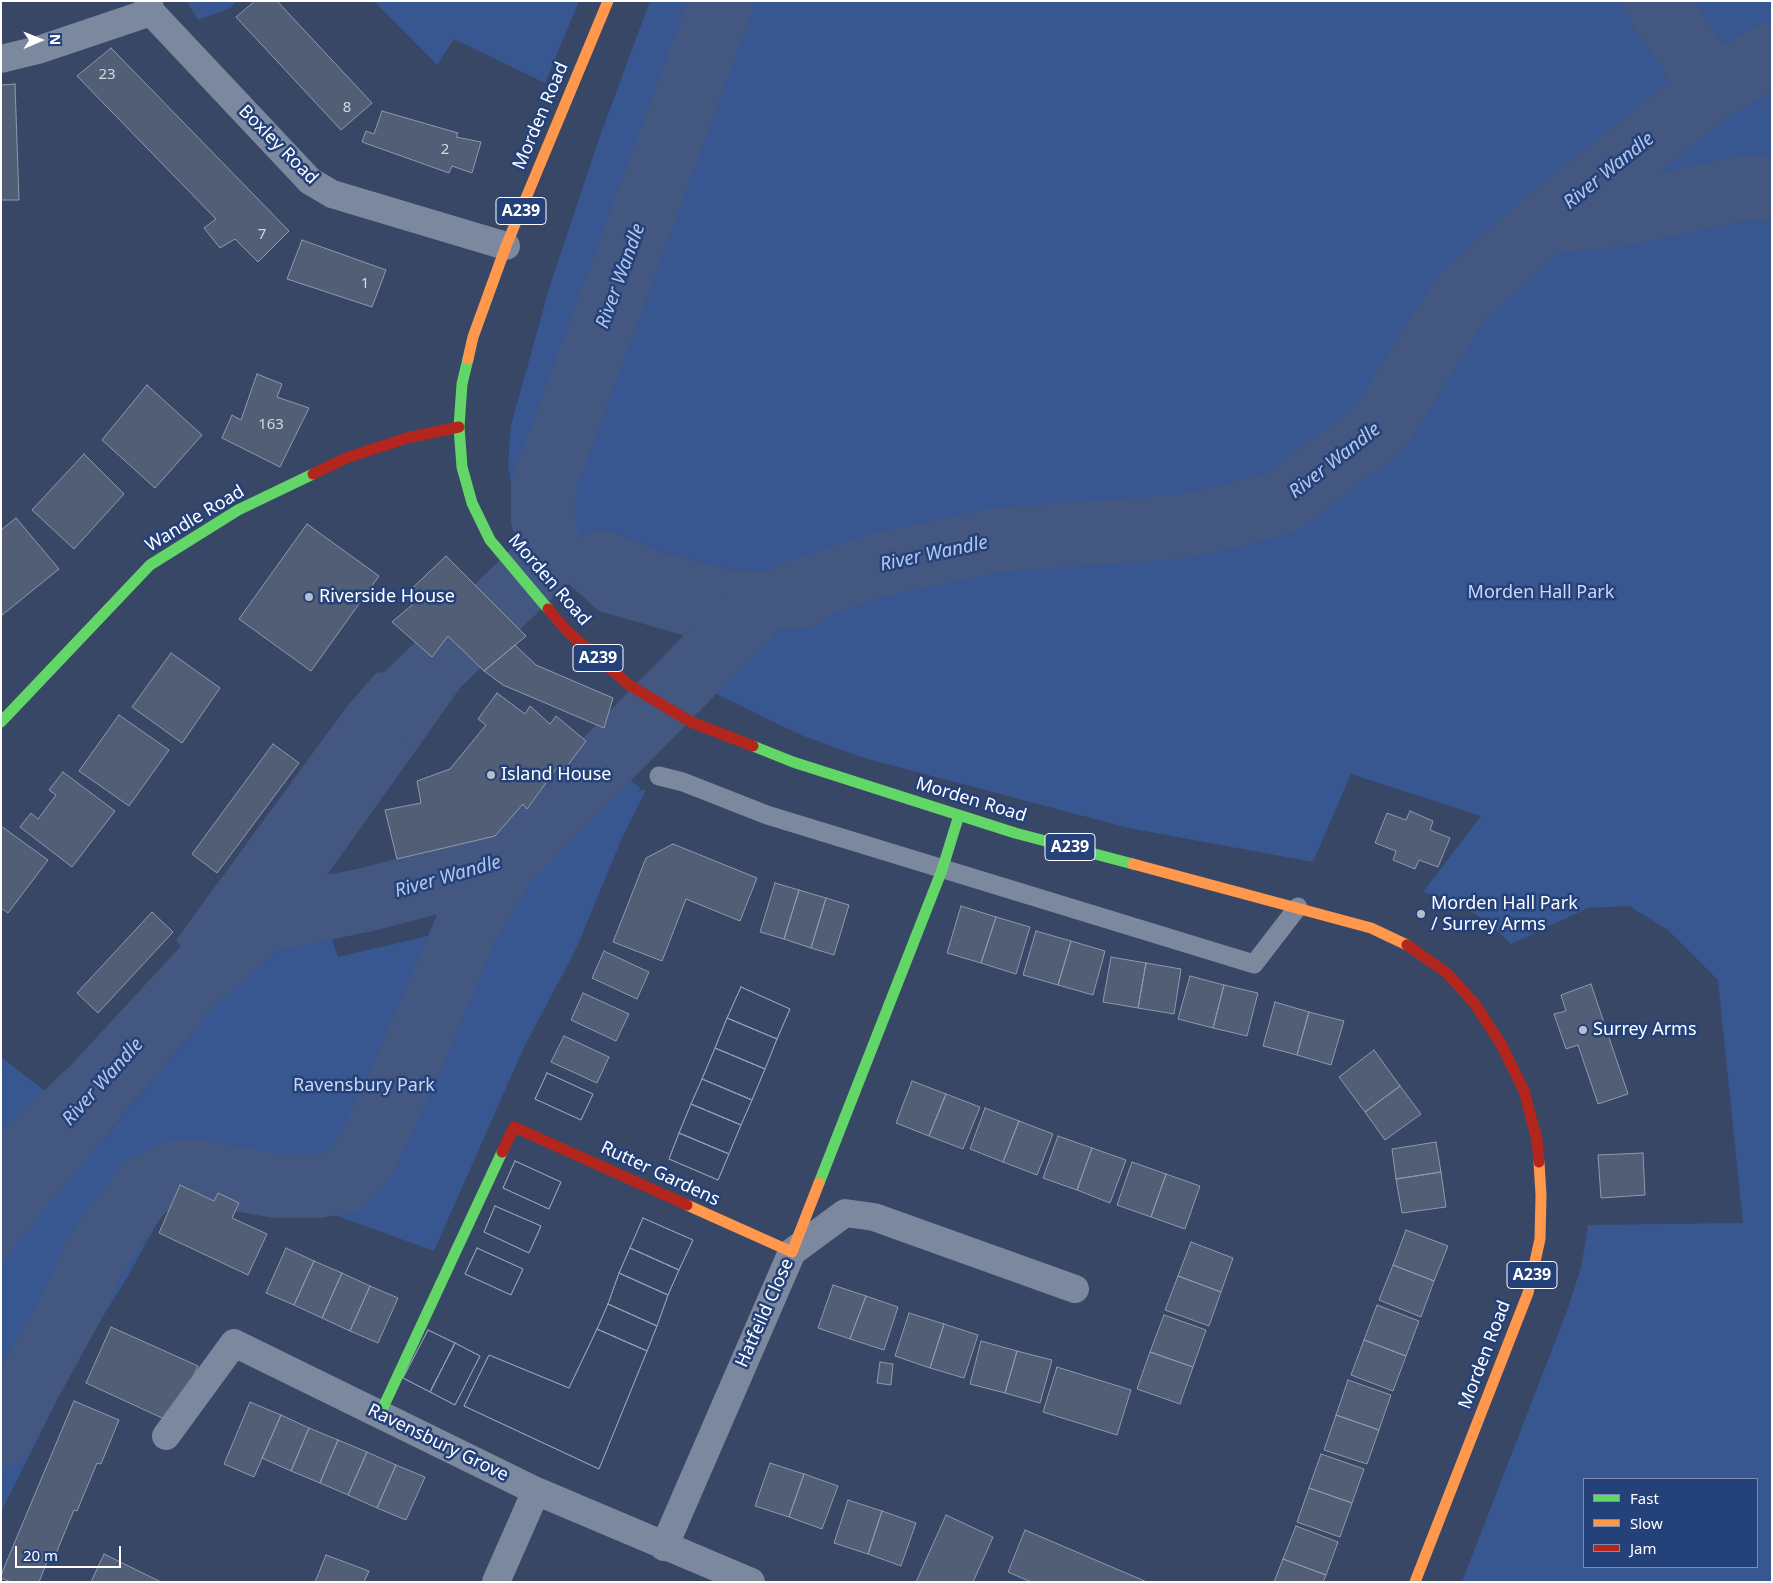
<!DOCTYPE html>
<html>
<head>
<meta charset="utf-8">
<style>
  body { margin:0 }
  #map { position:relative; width:1773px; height:1583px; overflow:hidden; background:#384766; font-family:"Noto Sans",sans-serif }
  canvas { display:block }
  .frame { position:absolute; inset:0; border:2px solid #fff; pointer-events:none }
  .legend { position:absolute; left:1583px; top:1478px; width:175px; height:90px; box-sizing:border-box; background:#254179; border:1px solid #7c8daf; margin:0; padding:6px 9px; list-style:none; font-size:15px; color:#fff }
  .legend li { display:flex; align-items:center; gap:10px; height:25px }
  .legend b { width:25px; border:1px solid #7c8daf }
  .north { position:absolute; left:15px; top:15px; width:50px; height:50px; -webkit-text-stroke:4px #254179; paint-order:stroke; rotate:89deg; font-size:14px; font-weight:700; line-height:20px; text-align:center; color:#fff }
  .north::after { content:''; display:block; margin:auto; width:18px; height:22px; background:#fff; clip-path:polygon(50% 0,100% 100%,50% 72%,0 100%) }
  .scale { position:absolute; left:15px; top:1546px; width:106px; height:22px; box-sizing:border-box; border:2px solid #fff; border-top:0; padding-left:6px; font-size:15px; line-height:18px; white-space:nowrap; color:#fff; -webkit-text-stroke:4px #254179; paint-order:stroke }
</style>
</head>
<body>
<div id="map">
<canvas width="1773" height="1583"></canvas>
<div class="frame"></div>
<ul class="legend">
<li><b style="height:6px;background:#63d668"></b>Fast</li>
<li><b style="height:6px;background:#ff974d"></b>Slow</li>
<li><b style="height:6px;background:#b3261e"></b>Jam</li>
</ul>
<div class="north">N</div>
<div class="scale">20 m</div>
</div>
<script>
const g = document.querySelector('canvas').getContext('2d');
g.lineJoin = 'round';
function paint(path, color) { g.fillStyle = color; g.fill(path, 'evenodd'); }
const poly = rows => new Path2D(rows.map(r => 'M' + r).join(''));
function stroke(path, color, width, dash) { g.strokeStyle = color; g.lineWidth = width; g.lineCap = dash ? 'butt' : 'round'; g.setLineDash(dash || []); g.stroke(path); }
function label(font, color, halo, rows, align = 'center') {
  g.font = font + ' "Noto Sans",sans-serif'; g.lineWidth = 5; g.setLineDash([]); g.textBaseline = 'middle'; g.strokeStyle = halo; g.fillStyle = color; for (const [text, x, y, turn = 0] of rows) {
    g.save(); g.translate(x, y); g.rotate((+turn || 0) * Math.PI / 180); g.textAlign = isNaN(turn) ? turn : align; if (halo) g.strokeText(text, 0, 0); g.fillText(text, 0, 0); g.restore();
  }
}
paint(poly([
  [187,1,237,1,230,8,198,20],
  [374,1,579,1,545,83,454,39,437,65],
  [650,1,1772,1,1772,1582,1462,1582,1567,1311,1581,1268,1588,1225,1743,1223,1718,980,1668,930,1629,906,1588,908,1511,944,1487,921,1449,899,1423,892,1481,816,1351,774,1313,862,1129,828,864,758,801,735,702,687,725,664,768,632,820,626,753,571,723,568,663,553,604,528,558,545,558,493,531,480,520,529,508,466,511,425,551,282,600,136],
  [1584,1479,1757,1479,1757,1567,1584,1567],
  [618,770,640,788,639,791,646,790,622,838,576,949,524,1047,434,1251,296,1201,233,1194,213,1185,181,1180,125,1281,82,1350,1,1512,1,1057,105,1137,210,1011,281,945,300,931,327,925,338,957,449,931,479,933,485,918,550,835]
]), '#385790');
paint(poly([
  [604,528,663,553,723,568,753,571,879,565,820,626,768,632,725,664,702,687,671,673,691,649,682,635,599,611,553,570,552,554,558,545],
  [450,653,470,674,325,878,322,890,300,931,281,945,210,1011,27,1230,1,1265,1,1131,71,1065,181,946,176,940,345,709,376,673,408,668]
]), '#435780');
stroke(poly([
  [1655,1,1713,88],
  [1545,222,1623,214,1744,188,1772,189],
  [795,593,879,565,996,540,1188,526,1281,503,1380,428,1461,298,1545,222,1713,88,1772,55],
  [387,714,552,554,543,519,543,487,722,1],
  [245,924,365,900,504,864,748,616],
  [1,1435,77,1297,94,1257,143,1188,174,1173,194,1171,276,1186,318,1186,346,1181,365,1157,401,1081,468,924,504,864]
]), '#435780', 64);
const building = poly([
  [255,1,277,1,372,103,341,130,236,17,255,1],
  [111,48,289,231,258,262,235,239,220,248,204,228,216,219,77,76,111,48],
  [15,84,19,200,1,200,1,85,15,84],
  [382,111,458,133,456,137,481,142,472,173,452,166,449,173,362,142,366,131,374,134,382,111],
  [302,240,386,270,372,307,287,279,302,240],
  [257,374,282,384,277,397,309,408,280,467,222,438,232,415,241,420,257,374],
  [147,385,202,435,155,488,102,440,147,385],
  [84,454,124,494,74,549,32,510,84,454],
  [16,518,59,569,1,616,1,530,16,518],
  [307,524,379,576,311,671,239,619,307,524],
  [446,556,526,636,484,671,448,636,432,657,392,622,412,605,405,595,446,556],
  [515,645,536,665,613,698,604,728,503,685,484,671,515,645],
  [171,653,220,688,182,743,132,707,171,653],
  [497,693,525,714,530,706,550,724,556,716,586,741,564,770,559,765,527,809,523,804,495,836,397,859,385,810,421,803,417,781,450,769,486,725,478,719,497,693],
  [119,715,169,750,129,806,79,771,119,715],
  [273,744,299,763,217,873,192,854,273,744],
  [63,772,115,811,72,867,20,827,31,813,38,819,56,795,49,790,63,772],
  [1410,811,1433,821,1430,830,1450,838,1438,867,1419,860,1415,869,1393,860,1396,851,1375,843,1387,813,1406,820,1410,811],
  [1,826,48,860,8,913,1,908,1,826],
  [673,844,757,878,740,921,686,899,662,961,613,942,646,858,673,844],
  [775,883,799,890,784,939,760,932,775,883],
  [799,890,826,898,811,948,784,939,799,890],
  [826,898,849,905,834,955,811,948,826,898],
  [961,906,996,917,981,963,947,953,961,906],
  [152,912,173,932,98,1013,77,993,152,912],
  [996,917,1030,927,1016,974,981,963,996,917],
  [1036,931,1071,941,1058,985,1023,975,1036,931],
  [1071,941,1105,951,1093,995,1058,985,1071,941],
  [604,951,649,972,637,999,592,978,604,951],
  [1111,957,1146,963,1138,1008,1103,1002,1111,957],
  [1146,963,1181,969,1174,1014,1138,1008,1146,963],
  [1190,976,1224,985,1213,1028,1178,1019,1190,976],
  [1591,984,1628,1094,1598,1104,1578,1045,1566,1049,1554,1014,1566,1011,1561,995,1591,984],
  [1224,985,1258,993,1247,1036,1213,1028,1224,985],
  [741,987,790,1009,777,1039,727,1018,741,987],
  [741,987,790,1009,777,1039,727,1018,741,987],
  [583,993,629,1014,616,1041,571,1020,583,993],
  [1275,1002,1309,1012,1297,1055,1263,1046,1275,1002],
  [1309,1012,1344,1021,1331,1065,1297,1055,1309,1012],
  [727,1018,777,1039,765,1069,715,1048,727,1018],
  [727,1018,777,1039,765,1069,715,1048,727,1018],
  [564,1036,609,1057,597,1083,551,1062,564,1036],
  [715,1048,765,1069,752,1100,702,1079,715,1048],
  [715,1048,765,1069,752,1100,702,1079,715,1048],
  [1374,1050,1400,1086,1365,1112,1339,1077,1374,1050],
  [547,1073,593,1094,581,1120,535,1099,547,1073],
  [547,1073,593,1094,581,1120,535,1099,547,1073],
  [702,1079,752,1100,741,1125,691,1104,702,1079],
  [702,1079,752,1100,741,1125,691,1104,702,1079],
  [912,1081,946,1094,929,1136,896,1123,912,1081],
  [1400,1086,1421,1114,1385,1140,1365,1112,1400,1086],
  [946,1094,980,1107,963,1149,929,1136,946,1094],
  [691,1104,741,1125,729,1154,679,1133,691,1104],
  [691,1104,741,1125,729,1154,679,1133,691,1104],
  [985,1108,1019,1121,1003,1162,970,1149,985,1108],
  [1019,1121,1053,1134,1037,1175,1003,1162,1019,1121],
  [679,1133,729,1154,718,1180,669,1159,679,1133],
  [679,1133,729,1154,718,1180,669,1159,679,1133],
  [1058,1136,1092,1148,1077,1190,1043,1178,1058,1136],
  [1436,1142,1441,1172,1396,1179,1392,1149,1436,1142],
  [1092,1148,1126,1160,1110,1203,1077,1190,1092,1148],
  [1643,1153,1645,1195,1601,1198,1598,1155,1643,1153],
  [515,1161,561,1182,549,1209,503,1188,515,1161],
  [515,1161,561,1182,549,1209,503,1188,515,1161],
  [1132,1162,1166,1174,1151,1217,1117,1205,1132,1162],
  [1441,1172,1446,1207,1402,1213,1396,1179,1441,1172],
  [1166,1174,1200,1186,1185,1229,1151,1217,1166,1174],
  [180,1185,214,1201,218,1193,239,1203,232,1218,267,1234,248,1275,159,1233,180,1185],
  [495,1206,541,1226,529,1253,484,1232,495,1206],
  [495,1206,541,1226,529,1253,484,1232,495,1206],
  [643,1218,693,1240,679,1270,630,1248,643,1218],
  [643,1218,693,1240,679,1270,630,1248,643,1218],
  [1406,1230,1448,1246,1434,1281,1393,1265,1406,1230],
  [1191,1242,1233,1258,1221,1292,1178,1276,1191,1242],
  [286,1248,314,1261,294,1305,266,1293,286,1248],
  [477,1248,523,1269,511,1295,465,1274,477,1248],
  [477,1248,523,1269,511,1295,465,1274,477,1248],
  [630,1248,679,1270,668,1295,619,1273,630,1248],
  [630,1248,679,1270,668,1295,619,1273,630,1248],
  [314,1261,342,1273,322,1318,294,1305,314,1261],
  [1393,1265,1434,1281,1421,1317,1379,1300,1393,1265],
  [342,1273,370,1286,350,1331,322,1318,342,1273],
  [619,1273,668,1295,657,1326,608,1304,619,1273],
  [619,1273,668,1295,657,1326,608,1304,619,1273],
  [1178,1276,1221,1292,1209,1326,1165,1310,1178,1276],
  [833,1285,866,1296,850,1339,818,1328,833,1285],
  [370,1286,398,1298,378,1343,350,1331,370,1286],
  [866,1296,898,1307,884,1350,850,1339,866,1296],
  [608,1304,657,1326,647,1351,597,1329,608,1304],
  [608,1304,657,1326,647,1351,597,1329,608,1304],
  [1377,1305,1419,1321,1406,1356,1364,1340,1377,1305],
  [909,1313,944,1324,930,1368,895,1356,909,1313],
  [1164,1315,1206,1330,1193,1367,1150,1352,1164,1315],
  [944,1324,978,1335,964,1378,930,1368,944,1324],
  [111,1327,198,1366,173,1423,86,1383,111,1327],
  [597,1329,647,1351,599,1469,464,1406,489,1355,569,1388,597,1329],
  [597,1329,647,1351,599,1469,464,1406,489,1355,569,1388,597,1329],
  [428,1330,455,1343,430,1392,403,1378,428,1330],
  [428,1330,455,1343,430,1392,403,1378,428,1330],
  [1364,1340,1406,1356,1393,1391,1351,1375,1364,1340],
  [981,1341,1017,1351,1005,1393,970,1384,981,1341],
  [455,1343,480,1356,455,1405,430,1392,455,1343],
  [455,1343,480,1356,455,1405,430,1392,455,1343],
  [1017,1351,1052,1360,1040,1403,1005,1393,1017,1351],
  [1150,1352,1193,1367,1180,1404,1137,1389,1150,1352],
  [880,1362,893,1364,891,1385,877,1383,880,1362],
  [1057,1367,1131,1390,1117,1435,1043,1412,1057,1367],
  [1348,1380,1391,1395,1379,1430,1336,1415,1348,1380],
  [74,1401,119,1420,101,1464,97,1463,77,1511,74,1510,55,1556,50,1554,39,1582,11,1582,1,1578,1,1575,74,1401],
  [250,1402,281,1415,254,1477,224,1464,250,1402],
  [281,1415,309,1428,291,1471,262,1458,281,1415],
  [1336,1415,1379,1430,1367,1464,1324,1450,1336,1415],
  [309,1428,338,1440,320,1483,291,1471,309,1428],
  [338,1440,367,1452,348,1495,320,1483,338,1440],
  [367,1452,396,1465,377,1508,348,1495,367,1452],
  [1321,1454,1364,1469,1352,1503,1309,1488,1321,1454],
  [770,1463,804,1474,789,1517,755,1506,770,1463],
  [396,1465,425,1477,406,1520,377,1508,396,1465],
  [804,1474,838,1486,822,1529,789,1517,804,1474],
  [1309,1488,1352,1503,1340,1537,1297,1522,1309,1488],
  [848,1500,882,1511,868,1554,834,1543,848,1500],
  [882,1511,916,1523,901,1566,868,1554,882,1511],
  [946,1515,993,1537,973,1582,916,1582,946,1515],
  [1296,1526,1338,1542,1326,1575,1283,1559,1296,1526],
  [1025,1530,1147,1582,1031,1582,1008,1572,1025,1530],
  [104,1554,161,1582,91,1582,104,1554],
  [326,1555,369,1571,364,1582,315,1582,326,1555],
  [1283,1559,1326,1575,1323,1582,1274,1582,1283,1559]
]);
paint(building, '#515e76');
stroke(building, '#8f99ac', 1);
stroke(poly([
  [659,776,683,782,767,815,1254,964,1298,907]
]), '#7c889d', 19);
stroke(poly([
  [148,1,151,12,310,181,332,194,506,246],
  [1,59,38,50,151,12],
  [166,1436,234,1343,536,1491,751,1582],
  [664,1547,792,1252,845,1213,874,1217,1075,1289],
  [496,1582,536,1491]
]), '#7c889d', 28);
stroke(poly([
  [468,359,462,384,459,427,462,467,472,503,490,540,548,609],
  [1,722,150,565,238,510,313,474],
  [753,746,793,762,1015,833,1133,864],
  [819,1183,942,870,959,815],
  [380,1414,502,1152]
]), '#63d668', 11);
stroke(poly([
  [468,359,473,337,506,246,608,1],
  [1133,864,1371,928,1407,945],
  [687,1205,792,1252,819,1183],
  [1415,1582,1528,1293,1540,1239,1541,1195,1539,1162]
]), '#ff974d', 11);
stroke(poly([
  [313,474,346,458,407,438,459,427],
  [548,609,567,631,629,685,691,722,753,746],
  [1407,945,1447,973,1475,1004,1501,1044,1524,1091,1537,1140,1539,1162],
  [502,1152,514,1127,687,1205]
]), '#b3261e', 11);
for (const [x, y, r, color] of [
  [309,597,5,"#b9bfc9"],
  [491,775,5,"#b9bfc9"],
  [1421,914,5,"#b9bfc9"],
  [1583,1030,5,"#b9bfc9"]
]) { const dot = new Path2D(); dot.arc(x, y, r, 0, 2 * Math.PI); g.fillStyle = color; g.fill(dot); stroke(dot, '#254179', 2); }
label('15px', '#d4d7dd', null, [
  ["23",107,75],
  ["8",347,108],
  ["2",445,150],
  ["7",262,235],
  ["1",365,284],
  ["163",271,425]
]);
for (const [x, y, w] of [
  [521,211,50],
  [598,658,50],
  [1070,847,50],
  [1532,1275,50]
]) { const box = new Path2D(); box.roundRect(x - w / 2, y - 13.5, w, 27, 4); g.fillStyle = '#254179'; g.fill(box); stroke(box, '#fff', 1); }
label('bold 16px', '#fff', null, [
  ["A239",521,211],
  ["A239",598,658],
  ["A239",1070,847],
  ["A239",1532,1275]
]);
label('18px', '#fff', '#254179', [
  ["Morden Road",541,116,-67],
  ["Boxley Road",278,145,45],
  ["Wandle Road",195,519,-31],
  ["Morden Road",549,580,49],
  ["Morden Road",971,800,17],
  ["Rutter Gardens",660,1174,25],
  ["Hatfeild Close",765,1313,-66],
  ["Morden Road",1485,1355,-69],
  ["Ravensbury Grove",438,1443,26]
]);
label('18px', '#cad8f3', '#254179', [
  ["Morden Hall Park",1541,593],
  ["Ravensbury Park",364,1086]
]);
label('18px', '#fff', '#254179', [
  ["Riverside House",319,597],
  ["Island House",501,775],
  ["Morden Hall Park",1431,904],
  ["/ Surrey Arms",1431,925],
  ["Surrey Arms",1593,1030]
], 'left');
label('italic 19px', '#b2c7ec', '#254179', [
  ["River Wandle",1609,171,-39],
  ["River Wandle",621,276,-70],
  ["River Wandle",1335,461,-38],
  ["River Wandle",934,554,-12],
  ["River Wandle",448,877,-16],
  ["River Wandle",103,1082,-48]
]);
</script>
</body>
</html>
